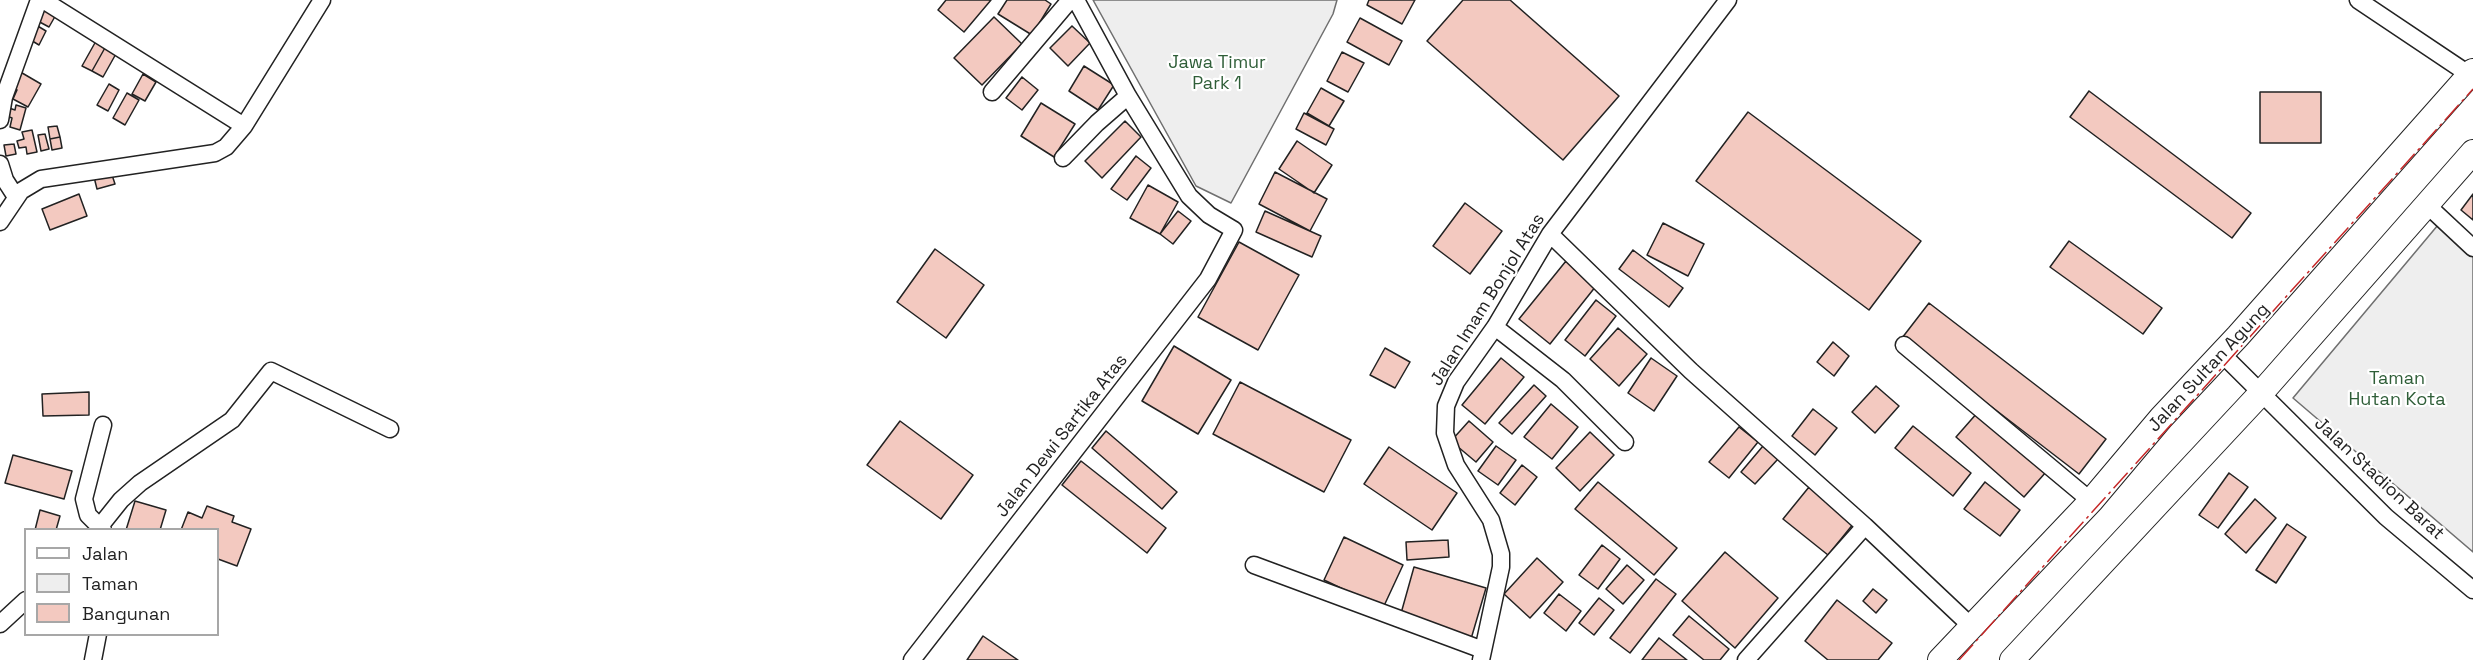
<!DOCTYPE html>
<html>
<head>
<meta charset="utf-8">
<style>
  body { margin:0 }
  #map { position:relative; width:2473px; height:660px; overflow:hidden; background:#fff; font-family:"Space Grotesk",sans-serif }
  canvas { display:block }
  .legend { position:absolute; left:24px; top:528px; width:195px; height:108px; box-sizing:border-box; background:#fff; border:2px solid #a7a7a7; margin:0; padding:8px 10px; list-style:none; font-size:18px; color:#222 }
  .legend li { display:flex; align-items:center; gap:12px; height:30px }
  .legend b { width:30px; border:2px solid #a7a7a7 }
</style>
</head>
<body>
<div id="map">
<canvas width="2473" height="660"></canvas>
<ul class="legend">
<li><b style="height:8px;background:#fff"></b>Jalan</li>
<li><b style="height:16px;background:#eee"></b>Taman</li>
<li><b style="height:16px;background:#f3c9c0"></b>Bangunan</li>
</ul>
</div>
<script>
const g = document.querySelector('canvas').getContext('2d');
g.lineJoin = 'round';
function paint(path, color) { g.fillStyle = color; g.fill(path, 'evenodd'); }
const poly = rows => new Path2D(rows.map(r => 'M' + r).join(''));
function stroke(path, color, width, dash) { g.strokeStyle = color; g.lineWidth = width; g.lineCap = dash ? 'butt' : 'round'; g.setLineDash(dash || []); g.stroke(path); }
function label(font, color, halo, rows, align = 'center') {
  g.font = font + ' "Space Grotesk",sans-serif'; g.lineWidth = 4.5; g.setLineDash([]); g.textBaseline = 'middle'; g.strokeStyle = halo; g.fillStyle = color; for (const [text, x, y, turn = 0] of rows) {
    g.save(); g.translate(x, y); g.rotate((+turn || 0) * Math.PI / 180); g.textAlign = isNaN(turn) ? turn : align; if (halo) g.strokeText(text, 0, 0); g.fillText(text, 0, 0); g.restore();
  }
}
const green = poly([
  [1093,0,1337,0,1333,14,1231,203,1196,186,1093,0],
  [2438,225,2473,256,2473,552,2293,398,2438,225]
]);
paint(green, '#eee');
stroke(green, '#6f6f6f', 1.5);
const building = poly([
  [946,0,991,0,964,32,938,10,946,0],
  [1007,0,1045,0,1051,4,1032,35,998,14,1007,0],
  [1369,0,1415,0,1402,24,1367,5,1369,0],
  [1463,0,1510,0,1619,96,1563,160,1427,41,1463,0],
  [42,4,57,13,49,27,34,19,42,4],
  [994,17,1022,44,982,85,954,58,994,17],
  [1360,18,1402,41,1389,65,1347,42,1360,18],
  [36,25,46,31,39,45,29,39,36,25],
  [1072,26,1090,43,1068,66,1050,48,1072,26],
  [96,41,106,46,92,71,82,66,96,41],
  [106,46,117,52,103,77,92,71,106,46],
  [1342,52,1364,63,1348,92,1327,81,1342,52],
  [1084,66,1114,85,1098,110,1069,91,1084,66],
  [17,70,41,84,28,107,13,99,17,90,9,85,17,70],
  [143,74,156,82,145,101,132,94,143,74],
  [1022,77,1038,90,1022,110,1006,98,1022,77],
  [109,84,119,90,108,111,97,105,109,84],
  [1321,88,1344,101,1329,126,1307,113,1321,88],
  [2089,91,2251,213,2232,238,2070,117,2089,91],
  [2260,92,2321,92,2321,143,2260,143,2260,92],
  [127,93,139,100,125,125,113,118,127,93],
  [1041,103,1075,124,1054,157,1021,136,1041,103],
  [16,105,26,108,20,130,10,127,12,118,4,115,6,107,15,110,16,105],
  [1748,112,1921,241,1869,310,1696,181,1748,112],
  [1304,113,1334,129,1326,145,1296,129,1304,113],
  [1125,121,1141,137,1102,178,1085,161,1125,121],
  [57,126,60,137,50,139,48,127,57,126],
  [32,130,37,152,27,154,26,147,19,148,17,141,24,139,22,132,32,130],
  [45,134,49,149,41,151,38,135,45,134],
  [60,137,62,148,52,150,50,139,60,137],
  [1297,141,1332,165,1314,193,1279,169,1297,141],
  [14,144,16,154,6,156,4,145,14,144],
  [1136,156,1151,168,1127,200,1111,189,1136,156],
  [111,172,115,184,97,189,94,177,111,172],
  [1275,172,1327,199,1310,231,1259,204,1275,172],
  [1148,185,1178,202,1160,234,1130,218,1148,185],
  [79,194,87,216,50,230,42,209,79,194],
  [2473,194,2473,220,2461,210,2473,194],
  [1465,203,1502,231,1470,274,1433,246,1465,203],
  [1178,211,1191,221,1173,244,1160,234,1178,211],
  [1265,211,1321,236,1312,257,1256,232,1265,211],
  [1663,223,1704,244,1688,276,1647,255,1663,223],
  [2069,241,2162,308,2143,334,2050,267,2069,241],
  [1239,242,1299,275,1258,350,1198,317,1239,242],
  [935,249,984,285,946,338,897,302,935,249],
  [1633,250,1683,288,1669,307,1619,269,1633,250],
  [1566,261,1596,286,1550,344,1519,319,1566,261],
  [1596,300,1616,316,1585,356,1565,340,1596,300],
  [1929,303,2106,439,2079,474,1902,338,1929,303],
  [1618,328,1647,354,1619,386,1590,359,1618,328],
  [1833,342,1849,356,1834,376,1817,362,1833,342],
  [1174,346,1231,380,1198,434,1142,401,1174,346],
  [1385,348,1410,362,1395,388,1370,375,1385,348],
  [1501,358,1524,377,1485,424,1462,405,1501,358],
  [1651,358,1677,376,1654,411,1628,393,1651,358],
  [1240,382,1351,440,1324,492,1213,434,1240,382],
  [1534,385,1546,396,1512,434,1499,423,1534,385],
  [1876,386,1899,406,1875,433,1852,412,1876,386],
  [89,392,89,415,43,416,42,394,89,392],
  [1551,404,1578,427,1552,459,1524,437,1551,404],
  [1813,409,1837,428,1815,455,1792,436,1813,409],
  [1978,412,2046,472,2024,497,1956,437,1978,412],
  [900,421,973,475,941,519,867,465,900,421],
  [1469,421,1493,442,1476,462,1451,441,1469,421],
  [1913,426,1971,473,1953,496,1895,448,1913,426],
  [1739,427,1758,442,1729,478,1709,462,1739,427],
  [1106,431,1177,492,1162,509,1092,448,1106,431],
  [1590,432,1614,455,1580,491,1556,468,1590,432],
  [1496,446,1516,460,1498,485,1478,471,1496,446],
  [1763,446,1778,459,1755,484,1741,472,1763,446],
  [1389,447,1457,493,1432,530,1364,484,1389,447],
  [13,455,72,471,64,499,5,483,13,455],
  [1081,461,1166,528,1147,553,1062,485,1081,461],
  [1522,465,1537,477,1515,505,1500,493,1522,465],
  [2229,473,2248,487,2218,528,2199,515,2229,473],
  [1598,482,1677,548,1654,575,1575,509,1598,482],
  [1985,482,2020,510,2000,536,1964,509,1985,482],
  [1809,487,1854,523,1828,555,1783,519,1809,487],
  [2255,499,2276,518,2246,553,2225,534,2255,499],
  [135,501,166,510,160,530,126,530,135,501],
  [207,506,234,516,232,522,251,529,237,566,218,559,218,530,181,530,188,512,202,518,207,506],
  [40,510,60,516,56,530,35,530,40,510],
  [2287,524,2306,537,2276,583,2256,570,2287,524],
  [1344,537,1403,565,1383,608,1324,580,1344,537],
  [1448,540,1449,557,1407,560,1406,542,1448,540],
  [1602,545,1620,559,1598,589,1579,575,1602,545],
  [1725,552,1778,598,1735,648,1682,601,1725,552],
  [1537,558,1563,582,1530,618,1504,594,1537,558],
  [1627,565,1644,580,1623,604,1606,589,1627,565],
  [1414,567,1486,588,1471,639,1400,617,1414,567],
  [1656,579,1676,594,1630,653,1610,638,1656,579],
  [1873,589,1887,600,1876,613,1863,601,1873,589],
  [1559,594,1581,611,1566,631,1544,613,1559,594],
  [1599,598,1614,610,1594,635,1579,623,1599,598],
  [1837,600,1892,643,1878,660,1828,660,1805,641,1837,600],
  [1689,616,1729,649,1720,660,1704,660,1673,635,1689,616],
  [983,636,1018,660,967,660,983,636],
  [1659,638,1687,660,1642,660,1659,638]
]);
paint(building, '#f3c9c0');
stroke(building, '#222', 1.5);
const minor = poly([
  [43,0,244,126],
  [2358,0,2470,75],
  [992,92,1070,0],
  [0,120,4,97,39,0],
  [1063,158,1097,123,1128,96],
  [0,164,5,180,16,197],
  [2427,205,2473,248],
  [0,222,21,191,41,179,215,153,226,147,244,126,322,0],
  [1550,234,1691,371,1865,526,1971,626],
  [1495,327,1563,380,1625,442],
  [1904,345,2091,501],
  [2222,354,2386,517,2473,590],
  [97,530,121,500,140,483,232,420,271,371,390,429],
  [103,530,88,515,84,499,103,425],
  [1254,565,1483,650],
  [0,624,26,600],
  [93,660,98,634],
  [912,660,1208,279,1234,230,1209,215,1189,196,1128,96,1076,0],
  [1481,660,1501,567,1501,554,1491,520,1456,465,1445,433,1446,406,1456,382,1495,327,1550,234,1728,0],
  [1746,660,1865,526]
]);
const secondary = poly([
  [1940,660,2091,501,2161,418,2238,336,2473,71],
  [2012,660,2262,392,2473,152]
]);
stroke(minor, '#222', 19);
stroke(secondary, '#222', 26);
stroke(minor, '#fff', 16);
stroke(secondary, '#fff', 24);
stroke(poly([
  [1959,660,2473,89]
]), '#c62828', 1.5, [21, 4.5, 3, 4.5]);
label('18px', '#2f5e38', '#fff', [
  ["Jawa Timur",1217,63],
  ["Park 1",1217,84],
  ["Taman",2397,379],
  ["Hutan Kota",2397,400]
]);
label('18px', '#222', '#fff', [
  ["Jalan Imam Bonjol Atas",1488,300,-58],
  ["Jalan Sultan Agung",2209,368,-47],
  ["Jalan Dewi Sartika Atas",1062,436,-52],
  ["Jalan Stadion Barat",2379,479,43]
]);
</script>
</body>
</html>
